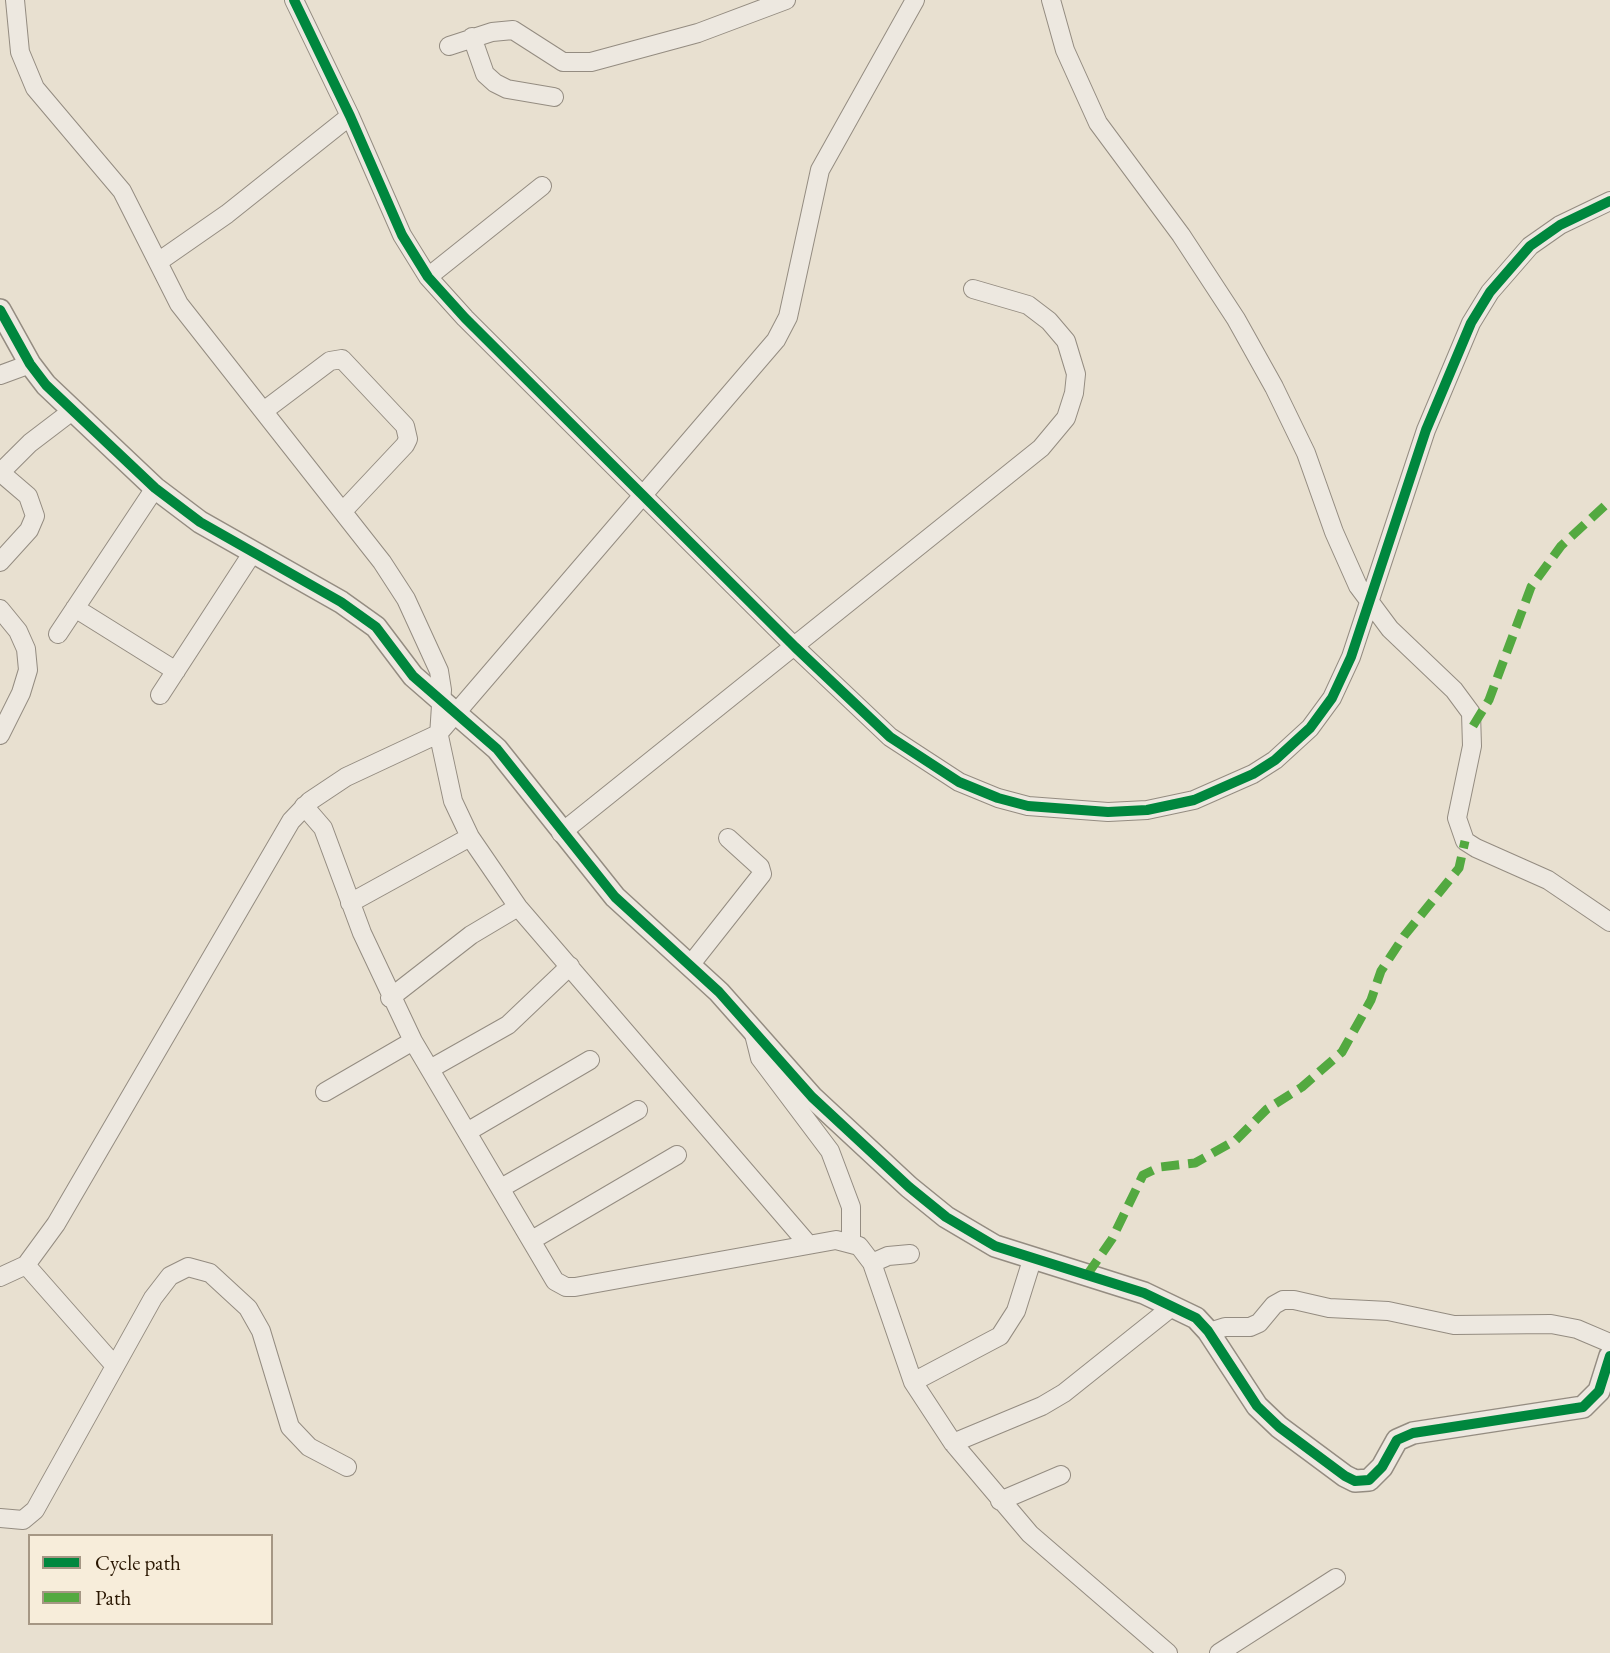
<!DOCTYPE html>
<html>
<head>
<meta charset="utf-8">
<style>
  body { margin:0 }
  #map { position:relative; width:1610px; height:1653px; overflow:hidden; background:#e8e0d0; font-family:"EB Garamond",serif }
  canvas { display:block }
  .legend { position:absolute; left:28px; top:1534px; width:245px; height:91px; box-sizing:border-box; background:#f7edda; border:2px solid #a59784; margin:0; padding:9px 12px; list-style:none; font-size:21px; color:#2a1702 }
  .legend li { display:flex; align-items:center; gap:14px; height:35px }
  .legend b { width:35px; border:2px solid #a59784 }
</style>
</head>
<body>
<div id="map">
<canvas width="1610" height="1653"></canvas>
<ul class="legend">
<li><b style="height:9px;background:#00873e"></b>Cycle path</li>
<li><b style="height:9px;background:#53a940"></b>Path</li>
</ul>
</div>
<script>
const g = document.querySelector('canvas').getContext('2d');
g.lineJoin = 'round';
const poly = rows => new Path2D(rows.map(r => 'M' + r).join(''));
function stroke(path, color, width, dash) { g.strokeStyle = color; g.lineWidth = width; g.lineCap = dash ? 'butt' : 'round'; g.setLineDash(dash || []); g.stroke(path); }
const minor = poly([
  [15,0,20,52,35,88,122,191,179,304,382,562,406,599,439,671,442,690,439,736,453,801,470,837,518,907,808,1244],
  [294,0,350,116,402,235,428,277,465,318,795,647,890,737,959,782,998,798,1028,806,1108,812,1147,810,1194,800,1253,774,1275,760,1310,728,1332,698,1351,657,1426,430,1471,323,1490,292,1530,246,1560,225,1610,201],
  [1051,0,1065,50,1098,123,1181,235,1236,319,1274,387,1306,453,1334,532,1358,586,1390,629,1454,690,1471,713,1472,746,1457,818,1465,841,1476,848,1548,880,1610,922],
  [472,37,485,74,495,83,507,89,554,97],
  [449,46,492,32,513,30,563,62,591,62,698,33,786,0],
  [158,262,227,214,350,116],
  [428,277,542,186],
  [0,375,30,364],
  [265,410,330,361,342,359,405,426,408,439,405,445,343,511],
  [0,472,28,496,35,516,29,530,0,562],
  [1,472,30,443,72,411],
  [75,608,176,671],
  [0,609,18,631,26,649,28,670,21,693,0,735],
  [58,634,155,488],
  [160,695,253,552],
  [304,806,323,828,362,933,413,1041,555,1281,566,1287,575,1287,836,1240,859,1246,872,1263,913,1382,953,1443,1030,1534,1168,1653],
  [561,833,1041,448,1066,418,1074,393,1076,374,1066,341,1049,321,1028,305,973,289],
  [350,903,470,837],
  [691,964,762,874,760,867,728,838],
  [390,998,471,935,518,907],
  [753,1030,760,1058,830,1151,851,1207,851,1243],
  [430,1069,508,1025,570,966],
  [325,1092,413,1041],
  [467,1132,590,1060],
  [501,1188,638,1110],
  [532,1240,677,1155],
  [872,1263,888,1256,910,1254],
  [26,1265,115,1366],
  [0,1277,26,1265,56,1224,291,821,310,801,346,777,438,734,776,340,788,317,820,170,915,0],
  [1209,1332,1225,1327,1250,1327,1259,1323,1274,1305,1283,1300,1294,1300,1329,1308,1388,1311,1454,1325,1551,1324,1577,1329,1610,1343],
  [913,1382,1000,1336,1016,1311,1032,1260],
  [953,1443,1042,1406,1064,1393,1173,1306],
  [1000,1501,1061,1475],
  [0,1518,23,1520,35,1510,153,1298,170,1276,188,1267,210,1273,248,1308,261,1331,290,1427,309,1447,347,1467],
  [1219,1653,1336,1578]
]);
const tertiary = poly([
  [0,310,30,364,46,385,155,488,200,522,341,602,376,627,413,676,497,749,615,897,719,992,812,1097,909,1187,946,1217,995,1246,1144,1293,1196,1318,1208,1331,1257,1406,1279,1427,1345,1476,1355,1481,1369,1480,1382,1467,1397,1440,1413,1433,1583,1407,1599,1391,1610,1356]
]);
stroke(minor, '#948c81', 20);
stroke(tertiary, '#948c81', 24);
stroke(minor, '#ede8e0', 18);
stroke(tertiary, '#ede8e0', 21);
stroke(poly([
  [1473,726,1489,700,1531,587,1561,546,1610,501],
  [1087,1275,1112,1239,1143,1175,1160,1167,1195,1163,1236,1140,1267,1109,1302,1087,1342,1052,1371,1000,1381,971,1404,936,1459,868,1465,841]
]), '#53a940', 9, [18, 9]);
stroke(poly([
  [294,0,350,116,402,235,428,277,465,318,795,647,890,737,959,782,998,798,1028,806,1108,812,1147,810,1194,800,1253,774,1275,760,1310,728,1332,698,1351,657,1426,430,1471,323,1490,292,1530,246,1560,225,1610,201],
  [0,310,30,364,46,385,155,488,200,522,341,602,376,627,413,676,497,749,615,897,719,992,812,1097,909,1187,946,1217,995,1246,1144,1293,1196,1318,1208,1331,1257,1406,1279,1427,1345,1476,1355,1481,1369,1480,1382,1467,1397,1440,1413,1433,1583,1407,1599,1391,1610,1356]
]), '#00873e', 10);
</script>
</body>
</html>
